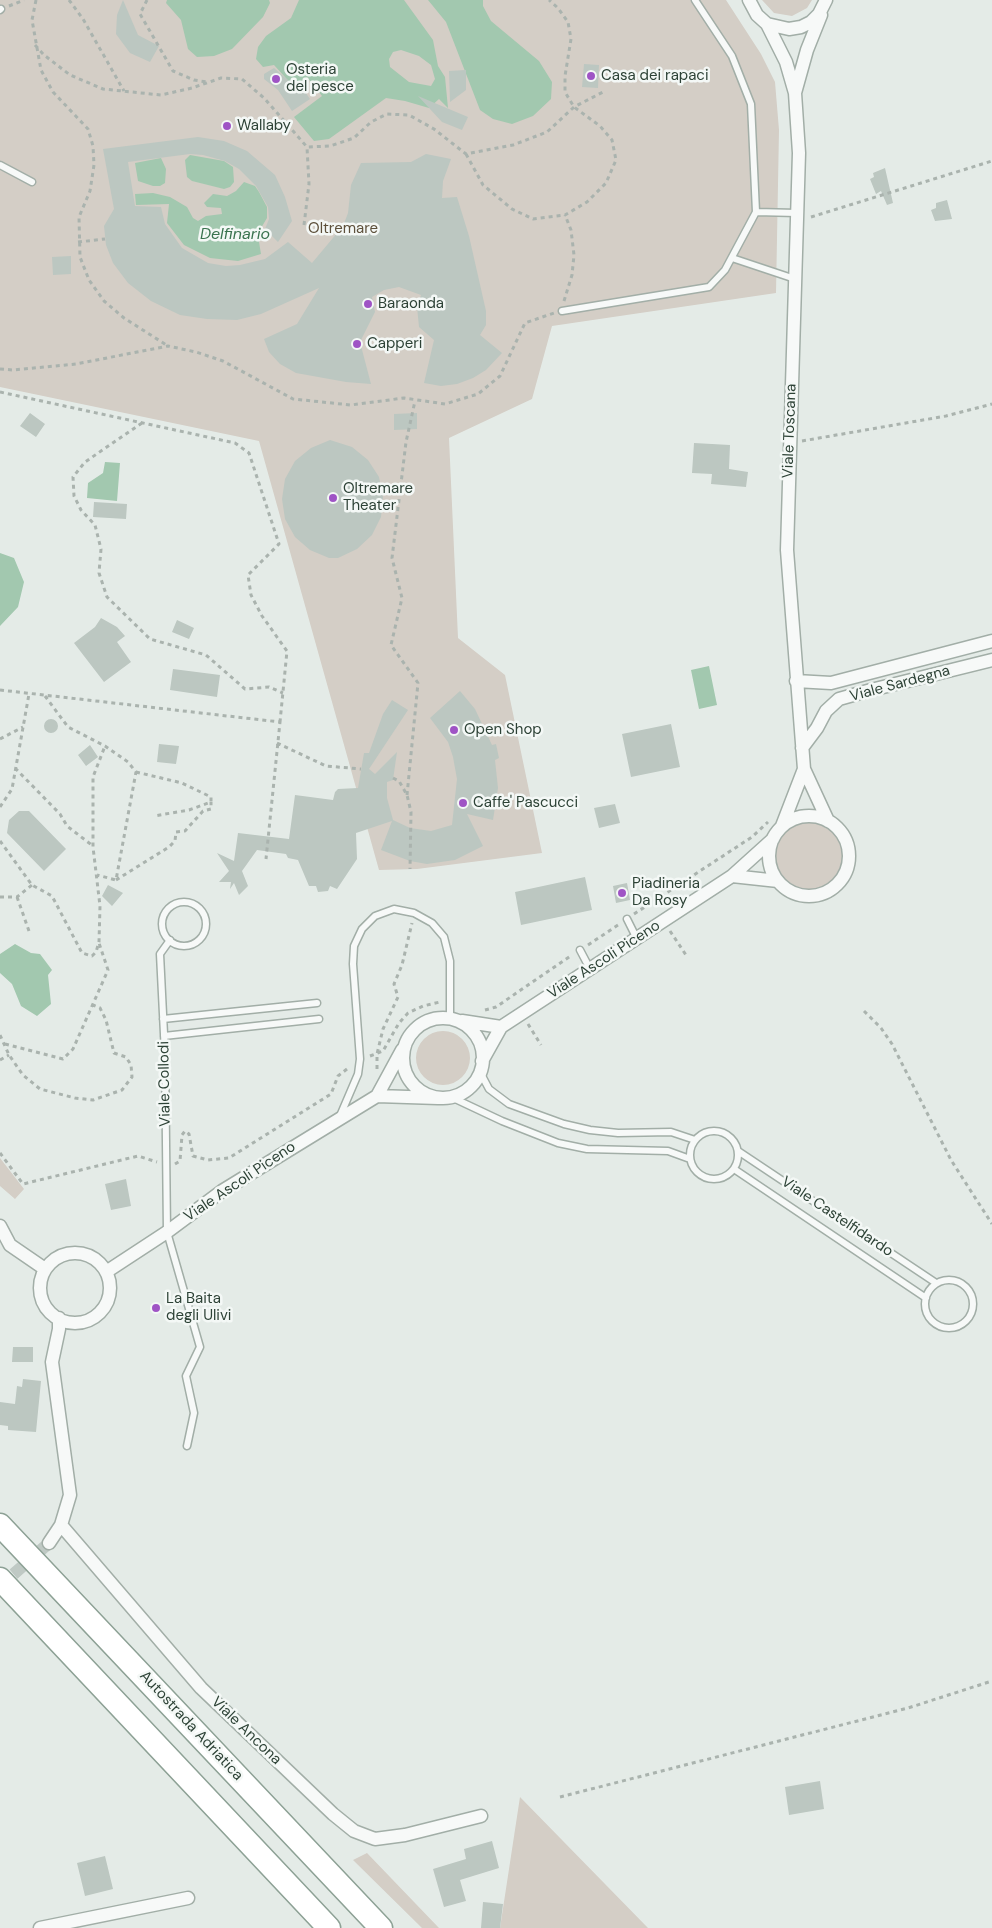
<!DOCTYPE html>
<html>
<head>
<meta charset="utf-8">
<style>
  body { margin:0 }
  canvas { display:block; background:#e4ebe7 }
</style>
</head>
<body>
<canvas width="992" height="1928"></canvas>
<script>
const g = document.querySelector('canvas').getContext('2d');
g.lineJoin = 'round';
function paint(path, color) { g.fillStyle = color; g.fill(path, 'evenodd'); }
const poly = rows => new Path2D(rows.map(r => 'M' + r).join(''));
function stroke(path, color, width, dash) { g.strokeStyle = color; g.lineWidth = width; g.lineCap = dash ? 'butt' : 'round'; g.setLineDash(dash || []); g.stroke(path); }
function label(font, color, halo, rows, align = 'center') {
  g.font = font + ' "DM Sans",sans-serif'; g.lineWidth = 5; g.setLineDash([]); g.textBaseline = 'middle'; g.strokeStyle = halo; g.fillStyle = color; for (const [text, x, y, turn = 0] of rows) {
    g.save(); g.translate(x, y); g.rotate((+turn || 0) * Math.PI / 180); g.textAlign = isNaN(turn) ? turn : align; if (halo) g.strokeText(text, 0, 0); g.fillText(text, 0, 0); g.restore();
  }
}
paint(poly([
  [0,0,726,0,761,54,775,82,779,130,776,293,552,326,532,399,449,438,458,638,505,675,542,853,417,869,379,870,259,441,0,387],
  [762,0,812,0,807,8,792,16,774,13],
  '775 856a34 34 0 1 1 68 0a34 34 0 1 1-68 0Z',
  '416 1058a27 27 0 1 1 54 0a27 27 0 1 1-54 0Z',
  [0,1158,24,1189,15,1199,0,1186],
  [520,1797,648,1928,500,1928],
  [367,1853,439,1928,422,1928,353,1860]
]), '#d4cec6');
paint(poly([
  [167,0,269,0,270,3,263,17,232,49,214,56,197,57,188,49,181,20,166,3],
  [299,0,404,0,433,40,438,66,445,77,448,108,439,99,429,108,405,101,386,98,329,139,314,141,294,117,322,96,307,77,294,87,274,65,263,67,256,59,258,47,266,36,291,18],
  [401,50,419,56,431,65,435,79,431,86,409,82,390,67,389,59,393,52],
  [428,0,483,0,483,6,491,21,539,61,552,82,551,99,533,116,512,124,493,119,480,110,446,22],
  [190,155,224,161,233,167,234,182,230,187,224,189,192,181,187,177,185,160],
  [161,158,166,169,165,183,160,186,153,186,138,181,135,163],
  [244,182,255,186,259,192,267,207,267,218,261,228,259,242,261,254,238,261,210,258,184,245,167,223,169,204,136,205,135,194,153,193,170,197,187,207,193,218,198,221,206,216,222,214,221,208,207,207,204,203,213,194,227,196,236,191],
  [105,462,120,463,117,501,87,498,88,483,103,473],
  [0,553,14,558,24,582,18,607,0,626],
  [709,666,717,705,699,709,691,670],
  [15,944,31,953,40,954,52,970,48,975,51,1004,37,1016,21,1006,12,984,0,973,0,954]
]), '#a2c8af');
paint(poly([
  [123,0,138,35,159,46,150,62,130,53,116,34,117,15],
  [584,64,599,65,598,88,582,87],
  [274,68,297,88,301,86,310,99,292,111,278,90,264,79,264,74],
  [466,70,466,90,450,102,449,71],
  [418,96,468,117,462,130,442,122],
  [198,137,224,141,247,151,275,175,285,197,292,221,278,242,265,229,269,219,268,207,256,186,239,169,225,161,203,155,190,154,128,162,135,206,161,207,165,224,182,248,208,263,226,266,240,265,265,259,288,242,312,263,343,226,348,213,351,185,361,163,411,162,426,154,451,159,443,181,442,198,457,197,469,236,486,311,486,325,480,335,502,353,486,370,473,378,457,384,441,386,424,383,434,340,419,327,417,307,421,295,399,287,384,290,372,297,375,312,360,342,371,384,346,382,296,373,280,364,269,352,264,339,297,324,319,288,261,314,237,320,207,319,180,315,151,301,128,283,113,263,106,245,104,226,114,209,103,149],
  [885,168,893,203,887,205,881,191,876,194,870,179,874,177,873,173],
  [947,200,952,219,935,221,931,210,936,208,936,203],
  [71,256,71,274,53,275,52,257],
  [30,413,45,424,36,437,20,426],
  [417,413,417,429,394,430,394,414],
  [330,440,352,447,368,460,379,477,383,497,381,517,372,535,357,549,338,558,329,558,310,550,295,537,285,519,282,499,285,479,295,461,311,448],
  [694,443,730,445,729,469,748,472,746,487,711,484,712,474,692,473],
  [94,502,127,504,126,519,93,517],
  [101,618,117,627,125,636,117,642,131,662,104,682,74,643,95,627],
  [177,620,194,628,189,639,172,632],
  [173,669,220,675,217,697,170,690],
  [460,691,475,709,492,745,496,744,499,758,495,760,498,788,493,820,467,814,483,846,455,860,427,864,410,861,381,850,392,821,356,833,357,859,337,889,330,886,328,891,318,892,316,886,309,886,298,860,288,858,286,854,257,850,242,871,248,886,239,895,234,883,230,889,231,882,219,882,229,871,217,853,234,861,238,833,289,839,295,795,333,800,335,792,338,789,358,788,364,753,369,753,383,714,392,700,408,710,369,769,375,774,397,752,393,780,387,782,387,798,393,820,410,828,431,831,452,825,457,779,453,757,448,742,430,718],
  '44 726a7 7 0 1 1 14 0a7 7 0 1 1-14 0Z',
  [671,724,680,767,631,777,622,734],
  [159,744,179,746,176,764,157,762],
  [90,745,98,757,86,766,78,755],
  [615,804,620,823,599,828,594,808],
  [19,811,29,811,66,849,44,871,7,833,9,820],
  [585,877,592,910,521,925,515,892],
  [627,883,630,900,616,903,613,886],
  [108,885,123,893,112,906,102,896],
  [126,1179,131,1206,111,1210,105,1184],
  [13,1347,33,1347,33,1362,12,1362],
  [23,1379,41,1381,36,1432,8,1430,8,1426,0,1425,0,1402,15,1404,17,1386,22,1387],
  [820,1781,824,1809,789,1815,785,1787],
  [492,1841,499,1868,460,1880,466,1901,444,1907,433,1869,466,1859,464,1849],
  [105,1856,113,1889,85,1896,77,1863],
  [483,1902,503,1904,500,1928,481,1928]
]), '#bcc7c1');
stroke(poly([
  [0,1586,49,1543]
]), '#bfc9c4', 12, [12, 6]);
const service = poly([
  [0,10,1,9],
  [0,165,32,182],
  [756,212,797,213],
  [732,258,795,279],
  [562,311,709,287,725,270,756,212,751,104,732,56,695,0],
  '162 924a22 22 0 1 1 44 0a22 22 0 1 1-44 0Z',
  [627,919,637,939],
  [170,940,160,954,165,1054,167,1232,200,1347,186,1376,194,1413,187,1446],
  [580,950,590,969],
  [163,1019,317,1003],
  [164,1036,319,1019],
  [480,1072,489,1089,509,1104,564,1124,590,1130,618,1133,671,1132,695,1140],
  [451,1097,502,1121,558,1143,587,1149,668,1151,690,1159],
  [340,1116,358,1074,360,1059,353,964,354,946,362,929,375,916,394,909,414,913,432,923,444,937,450,961,450,1019],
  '690 1155a24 24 0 1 1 48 0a24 24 0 1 1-48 0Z',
  [738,1151,936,1283],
  [734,1169,926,1298],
  '925 1304a24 24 0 1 1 48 0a24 24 0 1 1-48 0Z'
]);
const minor = poly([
  [749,0,757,15,767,24,789,29,801,27,811,22,819,14,826,0],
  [767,24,786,62,795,93,799,153,787,550,804,769,828,821],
  [795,93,807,50,821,15],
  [796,681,831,683,992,641],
  [802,748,817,728,826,711,839,699,871,690,992,660],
  '769 856a40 40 0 1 1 80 0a40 40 0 1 1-80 0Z',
  [782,826,804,769],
  [732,876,778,881],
  '403 1058a40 40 0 1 1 80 0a40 40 0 1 1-80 0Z',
  [462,1021,501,1027],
  [482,1061,501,1027,732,876,773,839],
  [377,1096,402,1050],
  [0,1226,10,1245,45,1269],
  '40 1288a35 35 0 1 1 70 0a35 35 0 1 1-70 0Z',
  [106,1272,167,1232,222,1191,377,1096,438,1098],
  [61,1525,201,1688,333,1814,354,1831,375,1839,405,1835,481,1816],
  [49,1543,61,1525,70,1495,52,1362,59,1329,59,1318],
  [40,1928,188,1898]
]);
const motorway = poly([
  [0,1525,381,1928],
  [0,1579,329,1928]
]);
stroke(service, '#a2aea7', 9);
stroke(minor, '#a2aea7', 15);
stroke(motorway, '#8da195', 25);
stroke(poly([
  [36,0,32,20,41,70,53,92,88,129,93,146,94,165,90,191,79,217,80,257,89,280,104,301,124,318,168,346],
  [69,0,83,19,124,91],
  [147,0,140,14,173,71,194,80,207,82],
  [9,6,24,0],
  [35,45,44,55,70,75,103,89,161,95,192,88,221,78,242,79,264,98,307,147,330,146,354,138,371,122,387,114,409,115,434,129,466,154,513,145,547,132,574,107,603,92],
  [466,154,483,185,512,209,533,219,565,215,587,202,606,183,616,160,612,140,600,126,574,107,565,92,565,76,571,39,568,22,558,8,549,0],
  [811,217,992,161],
  [304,225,309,184,307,147],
  [78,242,105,239],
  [564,301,572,275,574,255,571,230,565,215],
  [0,369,13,370,76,364,168,346,196,352,223,361,293,399,351,405,404,398,445,404,478,394,500,376,525,323,554,313],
  [0,392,235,443,249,453,279,544,248,575,251,595,262,616,287,651,280,722],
  [142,423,85,462,73,477,74,496,81,510,95,525,101,549,99,573,107,597,150,639,206,655,245,689,269,687,283,693],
  [802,441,946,416,992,404],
  [0,690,280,722,266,859],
  [45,696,68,727,105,746,128,762,136,772,116,880,97,875],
  [0,739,23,727],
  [277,743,326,766,361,769],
  [15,768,60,814,67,826,93,846],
  [136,772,182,783,211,797,211,802,189,810,154,816],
  [393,778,399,781,407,795,411,812,410,869],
  [407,795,418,683,391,645,402,598,392,558,406,442,415,401],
  [0,807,12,789,29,694],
  [0,841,32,885,52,896,82,953,92,956,96,952,99,942,100,906,93,847,93,777,105,746],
  [116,880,169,847,175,841,176,832,185,831,203,811,211,809,211,802],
  [0,897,17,897,32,885],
  [17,897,29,931],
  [634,914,752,837,768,822],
  [670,931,686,955],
  [588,945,618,925],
  [485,1010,496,1007,572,955],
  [864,1011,881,1028,892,1044,951,1160,992,1224],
  [528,1024,541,1045],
  [0,1035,9,1055,23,1075,40,1089,75,1098,93,1100,122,1090,132,1077,131,1065,126,1057,114,1053,106,1020,100,1008,93,1005],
  [5,1044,63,1059,73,1049,108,970,99,943],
  [370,1056,383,1051,399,1023,408,1013,423,1006,440,1002],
  [0,1060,9,1055],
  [377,1069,377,1054,383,1029,398,997,394,984,402,965,412,923],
  [0,1153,23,1184,138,1156,157,1162],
  [175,1164,180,1161,182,1135,185,1131,189,1134,193,1156,208,1160,229,1158,331,1094,338,1076,347,1069],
  [560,1797,908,1708,992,1681]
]), '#aab3ae', 3, [4, 4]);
stroke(service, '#f7f9f8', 6);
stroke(minor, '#f7f9f8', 12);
stroke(motorway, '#fff', 22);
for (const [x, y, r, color] of [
  [591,76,5,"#9f54c5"],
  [276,79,5,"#9f54c5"],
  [227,126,5,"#9f54c5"],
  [368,304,5,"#9f54c5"],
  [357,344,5,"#9f54c5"],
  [333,498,5,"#9f54c5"],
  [454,730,5,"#9f54c5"],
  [463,803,5,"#9f54c5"],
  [622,893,5,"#9f54c5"],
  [156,1308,5,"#9f54c5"]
]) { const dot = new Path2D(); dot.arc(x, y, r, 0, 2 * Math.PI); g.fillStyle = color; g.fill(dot); stroke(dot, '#f4f8f6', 2); }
label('15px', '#2d4236', '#f4f8f6', [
  ["Osteria",286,70],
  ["del pesce",286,87],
  ["Casa dei rapaci",601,76],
  ["Wallaby",237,126],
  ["Baraonda",378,304],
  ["Capperi",367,344],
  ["Oltremare",343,489],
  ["Theater",343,506],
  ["Open Shop",464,730],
  ["Caffe' Pascucci",473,803],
  ["Piadineria",632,884],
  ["Da Rosy",632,901],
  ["La Baita",166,1299],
  ["degli Ulivi",166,1316]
], 'left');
label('15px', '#5d503b', '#f4f8f6', [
  ["Oltremare",343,229]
]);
label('15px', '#2d4236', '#f4f8f6', [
  ["Viale Toscana",790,431,-88],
  ["Viale Sardegna",900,684,-15],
  ["Viale Ascoli Piceno",604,960,-33],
  ["Viale Collodi",165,1084,-91],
  ["Viale Ascoli Piceno",240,1182,-34],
  ["Viale Castelfidardo",837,1217,34],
  ["Autostrada Adriatica",191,1726,47],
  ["Viale Ancona",246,1731,44]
]);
label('italic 16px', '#3a734f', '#f4f8f6', [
  ["Delfinario",235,235]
]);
</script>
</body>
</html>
